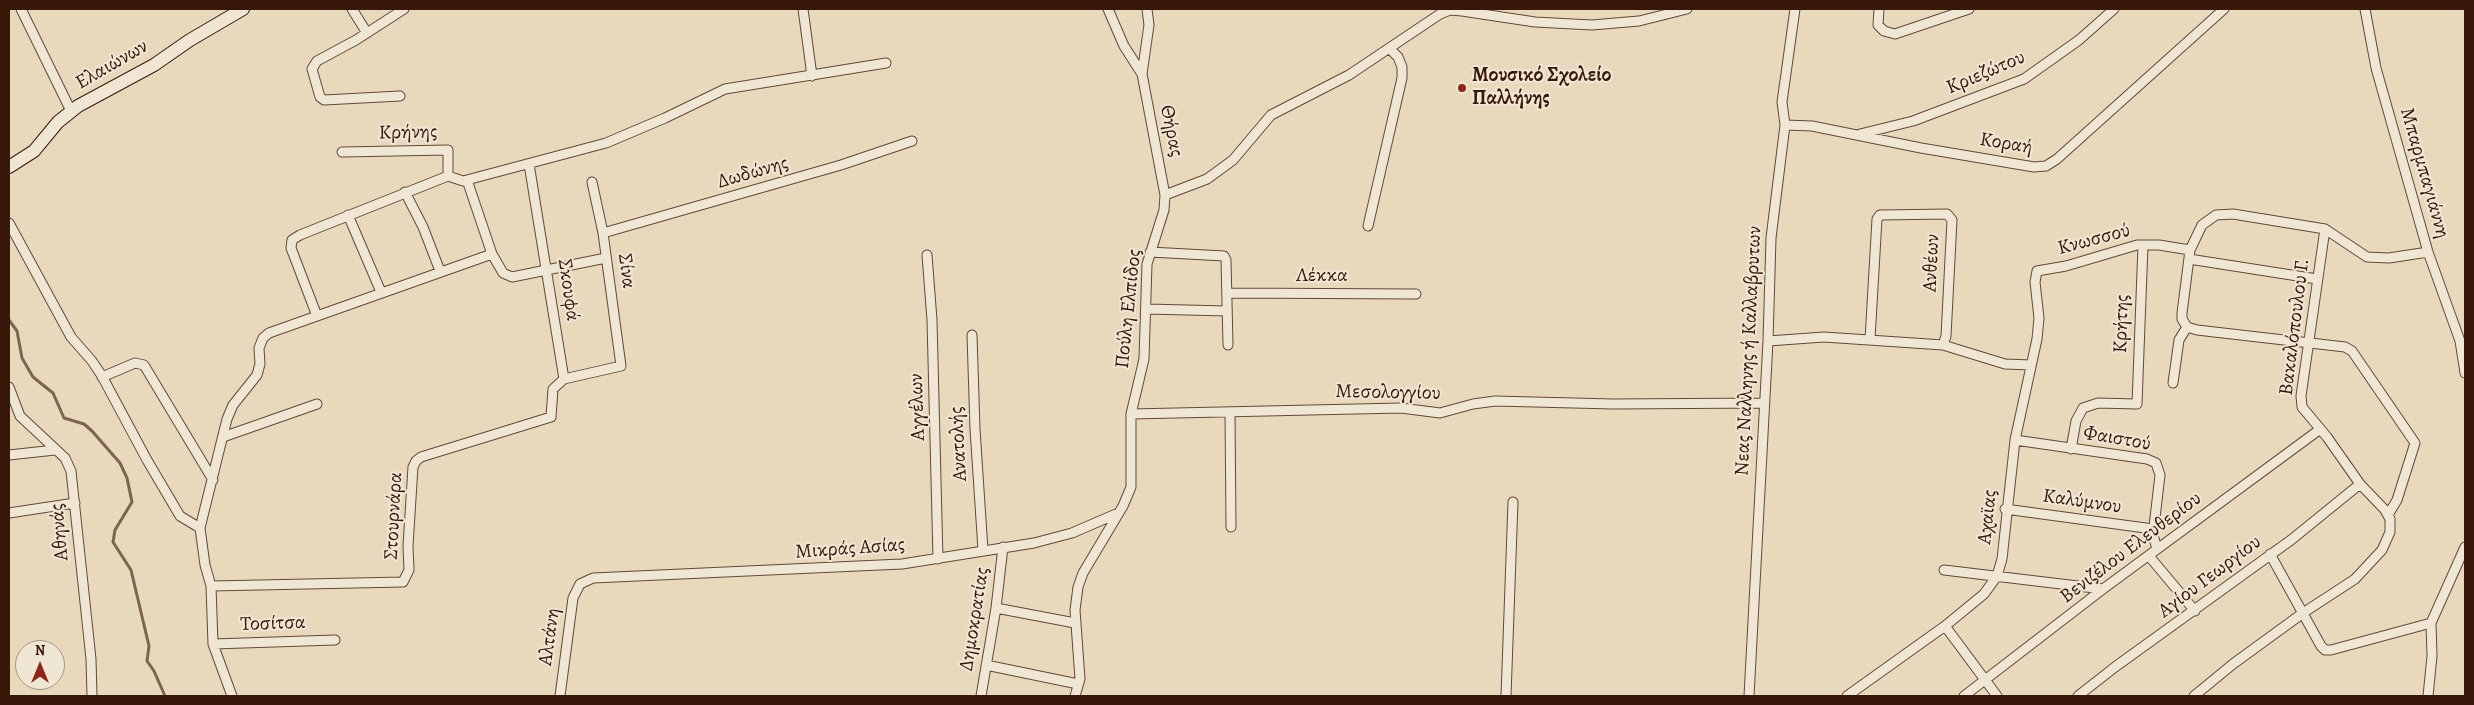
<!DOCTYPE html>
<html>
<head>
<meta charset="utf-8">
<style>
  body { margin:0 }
  #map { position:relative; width:2474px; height:705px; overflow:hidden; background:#e8d9bd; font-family:Alegreya,serif }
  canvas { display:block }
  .frame { position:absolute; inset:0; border:10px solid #371809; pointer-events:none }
  .north { position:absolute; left:15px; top:640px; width:50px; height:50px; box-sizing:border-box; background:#f0e6d4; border:1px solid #a69483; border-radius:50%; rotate:0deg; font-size:14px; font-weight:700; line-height:20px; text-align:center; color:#371809 }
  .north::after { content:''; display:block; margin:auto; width:18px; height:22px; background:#8f2418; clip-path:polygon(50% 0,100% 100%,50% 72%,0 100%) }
</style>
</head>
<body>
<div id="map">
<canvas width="2474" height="705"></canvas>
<div class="frame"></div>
<div class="north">N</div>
</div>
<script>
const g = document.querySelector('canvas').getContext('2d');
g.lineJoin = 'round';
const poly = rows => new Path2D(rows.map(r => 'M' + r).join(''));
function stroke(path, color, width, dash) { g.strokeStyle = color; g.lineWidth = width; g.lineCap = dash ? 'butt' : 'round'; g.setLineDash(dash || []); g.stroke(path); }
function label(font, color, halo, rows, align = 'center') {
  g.font = font + ' Alegreya,serif'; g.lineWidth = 4; g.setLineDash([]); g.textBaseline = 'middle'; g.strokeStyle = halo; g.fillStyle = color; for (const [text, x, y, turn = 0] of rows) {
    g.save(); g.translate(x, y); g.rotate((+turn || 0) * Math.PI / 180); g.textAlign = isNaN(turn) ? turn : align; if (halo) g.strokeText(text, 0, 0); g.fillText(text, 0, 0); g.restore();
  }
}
stroke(poly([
  [9,320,17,331,22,358,33,377,53,393,64,418,84,424,92,431,120,463,127,478,132,502,115,530,113,542,131,570,149,646,147,661,154,671,165,696]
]), '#7d6450', 3);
const street = poly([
  [21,9,71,111],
  [352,9,367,33],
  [803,9,812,76],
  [1108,9,1124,46,1142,74],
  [1147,9,1149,25,1142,74,1165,195],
  [1879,9,1878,25,1884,31,1895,34,1969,9],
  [2365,9,2376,68,2428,252,2460,341,2465,373],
  [400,96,324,100,320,97,312,69,317,61,356,40,404,9],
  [1785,125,1812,126,1921,148,2034,167,2046,166,2057,159,2224,9],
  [1860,134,1913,121,2024,79,2079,40,2114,9],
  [342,152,448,150,448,176],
  [467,180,492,254],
  [405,192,423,227,440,271],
  [348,215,381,292],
  [9,223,71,337,92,361,102,376,147,460,180,516,200,528],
  [1368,226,1402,78,1402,67,1398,57,1390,49],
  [603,233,841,165,912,141],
  [1150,252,1224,256,1226,260,1228,345],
  [927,255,932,320,938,559],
  [2189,259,2317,279],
  [1227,293,1416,294],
  [1146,309,1227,311],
  [317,316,291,248,292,240,300,235,448,176,463,181,606,143,665,118,725,89,886,63],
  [2187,327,2197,330,2345,347,2352,351,2415,443,2397,500,2388,515],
  [2187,327,2182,319,2182,313,2190,250,2202,225,2216,215,2233,214,2325,229,2367,257,2389,258,2428,252],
  [972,335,975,429,983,550],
  [1768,341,1824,337,1943,345,1946,336,1952,220,1947,214,1880,215,1877,219,1870,339],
  [1943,345,2005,364,2031,365],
  [102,377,135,363,144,365,213,480],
  [564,379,621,366,603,233,592,182],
  [2173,383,2179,340,2187,327],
  [9,387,20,416,65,458,71,471,91,659,92,696],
  [1230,412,1231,527],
  [1131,414,1401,408,1440,413,1473,404,1495,401,1613,404,1764,403],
  [223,437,317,404],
  [2015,440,2147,459,2156,463,2160,475,2153,535,2157,549],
  [2071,449,2076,421,2083,408,2098,403,2137,404,2143,245],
  [9,455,55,450],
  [2005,509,2153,529],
  [9,513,75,503],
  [2270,554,2321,646,2325,650,2331,650,2431,623],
  [2149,556,2195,611],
  [1944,570,2103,589],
  [211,586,403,582,409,570,408,546,413,467,416,461,421,457,551,417,553,389,564,379,529,164],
  [996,608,1075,623],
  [1945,626,1997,696],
  [213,644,335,640],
  [986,665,1078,684],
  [232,696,213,644,211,586,205,565,200,528,227,419,233,405,257,375,260,364,259,348,263,338,269,333,492,254,503,273,512,277,606,258],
  [560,696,573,598,580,584,593,578,902,564,1034,543,1072,533,1116,514],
  [981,696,996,608,1003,547],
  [1075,696,1080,679,1075,610,1078,587,1083,573,1123,506,1131,487,1131,414,1144,359,1147,264,1164,210,1165,195,1207,179,1218,171,1233,160,1271,115,1349,75,1440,14,1450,10,1462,11,1535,22,1592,25,1639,21,1687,9],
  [1506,696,1513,502],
  [1749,696,1768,341,1771,238,1785,125,1782,102,1795,9],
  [1847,696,1945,626,1984,594,1997,576,2002,559,2015,440,2037,339,2039,318,2035,282,2037,271,2066,266,2137,245,2159,245,2190,250],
  [1964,696,2103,589,2319,430],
  [2078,696,2115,667,2291,540,2360,484],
  [2194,696,2233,664,2303,613,2355,579,2382,550,2390,532,2390,519,2385,510,2360,484,2327,437,2302,407,2301,396,2325,229],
  [2428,696,2432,656,2431,623,2465,547]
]);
const secondary = poly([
  [9,167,34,151,58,122,78,106,154,65,190,40,243,9]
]);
stroke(street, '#634836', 11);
stroke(secondary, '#371809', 14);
stroke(street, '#f0e6d4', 9);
stroke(secondary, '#f0e6d4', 12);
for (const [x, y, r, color] of [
  [1462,88,5,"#8f2418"]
]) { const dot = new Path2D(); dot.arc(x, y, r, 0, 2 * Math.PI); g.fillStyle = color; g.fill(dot); stroke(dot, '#f0e6d4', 2); }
label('20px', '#371809', '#f0e6d4', [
  ["Ελαιώνων",112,65,-30],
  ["Κριεζώτου",1986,73,-23],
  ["Θήρας",1171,131,78],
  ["Κρήνης",408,133,-1],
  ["Κοραή",2006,144,9],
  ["Δωδώνης",753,173,-16],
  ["Μπαρμπαγιάννη",2424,173,74],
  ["Κνωσσού",2094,240,-15],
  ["Ανθέων",1932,263,-87],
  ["Σίνα",626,271,82],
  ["Λέκκα",1322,276],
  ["Σκουφά",568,290,82],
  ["Πούλη Ελπίδος",1129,309,-84],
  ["Κρήτης",2122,324,-88],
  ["Βακαλόπουλου Γ.",2295,327,-83],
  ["Νεας Nαλληνης ή Καλλαβρυτων",1749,351,-87],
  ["Μεσολογγίου",1388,393,1],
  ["Αγγέλων",918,407,-92],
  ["Φαιστού",2117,439,10],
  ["Ανατολής",959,444,-93],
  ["Καλύμνου",2082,502,8],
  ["Στουρνάρα",394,516,-87],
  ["Αχαϊας",1988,517,-84],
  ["Αθηνάς",60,532,-95],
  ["Βενιζέλου Ελευθερίου",2131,548,-37],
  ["Μικράς Ασίας",850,549,-4],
  ["Αγίου Γεωργίου",2210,577,-37],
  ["Δημοκρατίας",975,619,-81],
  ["Τοσίτσα",273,624,-2],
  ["Αλτάνη",550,637,-82]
]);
label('bold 20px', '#371809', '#f0e6d4', [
  ["Μουσικό Σχολείο",1472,76],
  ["Παλλήνης",1472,99]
], 'left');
</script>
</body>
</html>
